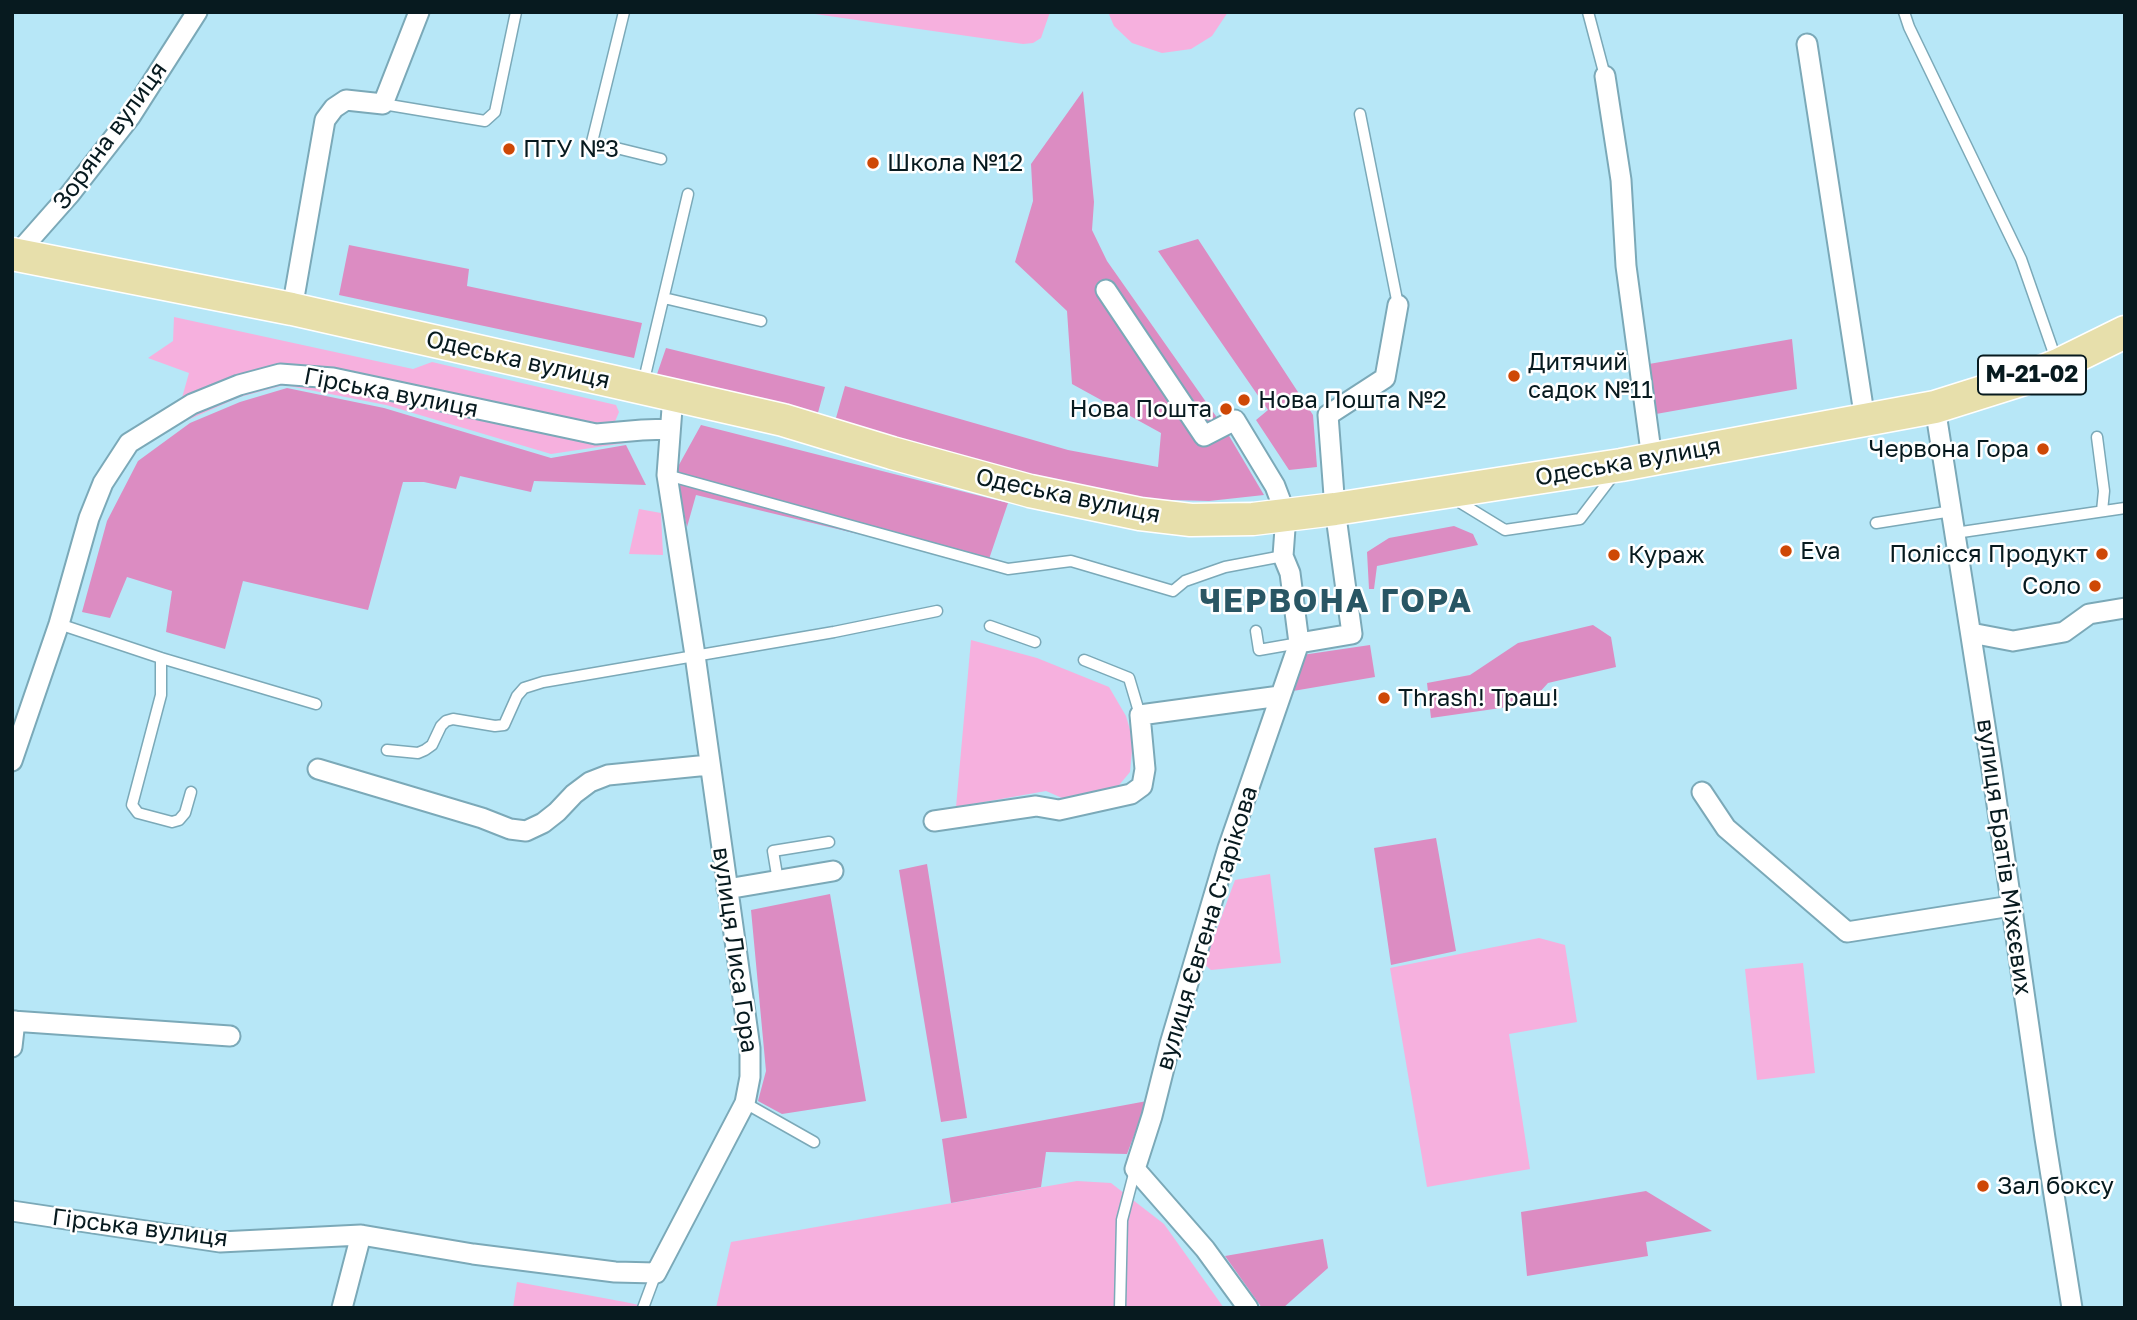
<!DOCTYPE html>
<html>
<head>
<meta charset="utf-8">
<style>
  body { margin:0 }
  #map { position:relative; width:2137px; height:1320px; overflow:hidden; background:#b7e7f7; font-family:"Golos Text",sans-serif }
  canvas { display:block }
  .frame { position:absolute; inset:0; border:14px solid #071a1f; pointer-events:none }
</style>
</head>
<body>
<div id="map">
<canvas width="2137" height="1320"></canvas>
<div class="frame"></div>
</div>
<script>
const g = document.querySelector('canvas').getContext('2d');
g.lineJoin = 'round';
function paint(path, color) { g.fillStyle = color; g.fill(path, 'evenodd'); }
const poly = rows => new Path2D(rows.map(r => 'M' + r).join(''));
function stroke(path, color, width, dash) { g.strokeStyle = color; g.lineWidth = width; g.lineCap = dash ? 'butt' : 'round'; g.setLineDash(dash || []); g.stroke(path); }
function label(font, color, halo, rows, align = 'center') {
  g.font = font + ' "Golos Text",sans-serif'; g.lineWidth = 5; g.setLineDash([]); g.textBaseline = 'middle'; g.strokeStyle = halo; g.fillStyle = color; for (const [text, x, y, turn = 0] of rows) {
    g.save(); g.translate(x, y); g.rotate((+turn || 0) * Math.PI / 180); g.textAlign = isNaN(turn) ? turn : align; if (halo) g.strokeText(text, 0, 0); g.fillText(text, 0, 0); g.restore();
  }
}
paint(poly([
  [801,12,1050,12,1041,38,1033,43,1023,44],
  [1108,12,1228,12,1212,36,1191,49,1162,53,1132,43,1114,26],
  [174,317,413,369,432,362,616,405,619,412,614,424,625,443,551,454,386,405,284,385,240,397,174,426,189,373,148,358,173,341],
  [639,509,661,513,663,555,629,554],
  [971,640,1037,658,1109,687,1126,716,1133,740,1130,772,1115,790,1069,801,1046,791,956,807],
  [1270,874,1281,963,1211,970,1204,964,1235,880],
  [1539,938,1565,945,1577,1022,1509,1034,1530,1169,1427,1187,1390,968],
  [1803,963,1815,1073,1757,1080,1745,969],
  [1077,1181,1111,1183,1164,1224,1224,1308,716,1308,731,1242],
  [517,1282,625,1302,653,1308,513,1308]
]), '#f6b0de');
paint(poly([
  [1083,91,1094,202,1092,230,1107,261,1225,429,1264,495,1209,501,1135,499,1002,471,834,425,845,386,1068,450,1158,467,1161,433,1072,384,1067,311,1015,262,1033,201,1031,164],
  [1198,239,1313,415,1317,467,1289,470,1256,420,1268,410,1158,251],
  [349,245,469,269,467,286,642,323,634,358,339,295],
  [1792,339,1797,389,1656,414,1649,364],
  [666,348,825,387,816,420,656,377],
  [287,388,384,408,551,458,626,445,646,485,534,481,531,492,460,476,456,489,424,482,403,482,368,610,243,581,225,649,166,632,172,591,127,577,110,618,82,612,107,521,138,461,190,423,240,402],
  [701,425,1008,503,987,565,696,495,687,527,675,472],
  [1454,526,1473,534,1478,545,1377,566,1374,589,1369,589,1367,552,1389,538],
  [1593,625,1611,637,1616,667,1548,683,1529,704,1431,718,1427,683,1470,675,1518,643],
  [1370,645,1375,677,1293,691,1302,655],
  [1436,838,1456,951,1391,965,1374,848],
  [927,864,967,1118,941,1122,899,870],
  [830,894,866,1101,782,1114,758,1101,766,1071,751,910],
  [1147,1101,1127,1154,1046,1152,1041,1187,951,1203,942,1139],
  [1646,1191,1712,1231,1646,1242,1648,1256,1527,1276,1521,1212],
  [1323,1239,1328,1268,1283,1308,1262,1308,1225,1256]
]), '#dc8cc2');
const lane = poly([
  [624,12,592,142,661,159],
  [1588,12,1605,76],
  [1904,12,1909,27,2021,259,2057,362],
  [383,104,485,121,495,112,516,12],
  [1360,114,1398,305],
  [664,298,761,321],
  [643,384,688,194],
  [2097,437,2104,491,2102,511],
  [667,475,1008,569,1071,561,1173,591,1185,581,1225,567,1283,556],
  [1456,500,1505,530,1580,519,1615,473],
  [1876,523,1952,511],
  [1955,533,2125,508],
  [59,624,161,658,316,704],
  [990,626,1035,642],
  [1256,631,1259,650,1299,643],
  [161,658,161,695,132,805,138,813,172,822,179,820,185,813,191,792],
  [1084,660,1129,678,1140,715],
  [387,750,418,753,425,750,432,745,441,726,446,721,453,719,495,726,504,725,517,696,524,688,543,682,834,632,937,611],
  [778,881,773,851,829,842],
  [745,1103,814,1142],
  [643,1308,656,1273],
  [1120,1308,1122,1220,1135,1170]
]);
const street = poly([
  [1807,44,1865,420],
  [1605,76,1621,180,1626,266,1652,459],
  [17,254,70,194,130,117,197,12],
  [1106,290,1204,436,1235,420,1275,486,1286,515,1283,556,1290,573,1299,643,1228,848,1170,1044,1152,1116,1135,1169,1205,1249,1248,1308],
  [292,309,325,120,334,108,346,100,383,104,419,12],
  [1935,407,1992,770,2045,1138,2072,1308],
  [1971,633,2013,641,2064,632,2089,614,2125,608],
  [1299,643,1352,634,1335,509,1328,415,1385,378,1398,305],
  [12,761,59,624,89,518,103,483,129,443,192,404,239,385,280,374,333,378,596,434,642,430,670,429],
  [318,769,482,818,510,829,526,831,543,823,557,812,574,794,590,782,608,775,709,765],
  [1702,792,1726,828,1847,932,2011,906],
  [934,821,1036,806,1059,810,1131,794,1142,786,1145,769,1140,715,1280,696],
  [727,889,833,871],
  [12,1021,230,1036],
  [12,1047,15,1021],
  [12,1211,220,1242,361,1235,473,1254,615,1272,656,1273,745,1103,750,1077,750,1048,695,655,667,475,673,395],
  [342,1308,361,1235]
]);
const primary = poly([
  [12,254,292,309,673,395,783,420,892,453,1030,491,1140,514,1191,520,1253,519,1335,509,1621,465,1935,407,2024,379,2058,365,2125,332]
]);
stroke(lane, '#7ba9b8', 13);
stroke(street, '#7ba9b8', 23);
stroke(primary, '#fff', 35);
stroke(lane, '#fff', 10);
stroke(street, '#fff', 19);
stroke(primary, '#e7dfab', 32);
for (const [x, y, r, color] of [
  [509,149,7,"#ce4806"],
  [873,163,7,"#ce4806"],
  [1514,376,7,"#ce4806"],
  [1244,400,7,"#ce4806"],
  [1226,409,7,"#ce4806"],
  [2043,449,7,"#ce4806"],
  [1786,551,7,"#ce4806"],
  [2102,554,7,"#ce4806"],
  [1614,555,7,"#ce4806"],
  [2095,586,7,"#ce4806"],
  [1384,698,7,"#ce4806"],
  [1983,1186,7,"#ce4806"]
]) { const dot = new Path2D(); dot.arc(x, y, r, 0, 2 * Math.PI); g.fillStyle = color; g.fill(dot); stroke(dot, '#fff', 2.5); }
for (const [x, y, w] of [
  [2032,375,108]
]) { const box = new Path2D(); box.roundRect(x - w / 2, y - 19.5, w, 39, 5); g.fillStyle = '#fff'; g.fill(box); stroke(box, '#071a1f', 2); }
label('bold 23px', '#071a1f', null, [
  ["М-21-02",2032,375]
]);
label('24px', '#071a1f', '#fff', [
  ["Зоряна вулиця",110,136,-54],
  ["Одеська вулиця",518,360,13],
  ["Гірська вулиця",391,393,11],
  ["Одеська вулиця",1628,462,-10],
  ["Одеська вулиця",1068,496,12],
  ["вулиця Братів Міхєєвих",2004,857,82],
  ["вулиця Євгена Старікова",1207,928,-73],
  ["вулиця Лиса Гора",735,950,82],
  ["Гірська вулиця",140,1228,7]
]);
label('24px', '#071a1f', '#fff', [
  ["ПТУ №3",523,149],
  ["Школа №12",887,163],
  ["Дитячий",1528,362],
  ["садок №11",1528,390],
  ["Нова Пошта №2",1258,400],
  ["Нова Пошта",1212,409,"right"],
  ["Червона Гора",2029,449,"right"],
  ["Eva",1800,551],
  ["Полісся Продукт",2088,554,"right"],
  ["Кураж",1628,555],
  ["Соло",2081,586,"right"],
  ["Thrash! Траш!",1398,698],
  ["Зал боксу",1997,1186]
], 'left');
g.letterSpacing = '2px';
label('bold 32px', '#295664', '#fff', [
  ["ЧЕРВОНА ГОРА",1336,602]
]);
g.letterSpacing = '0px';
</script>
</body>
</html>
